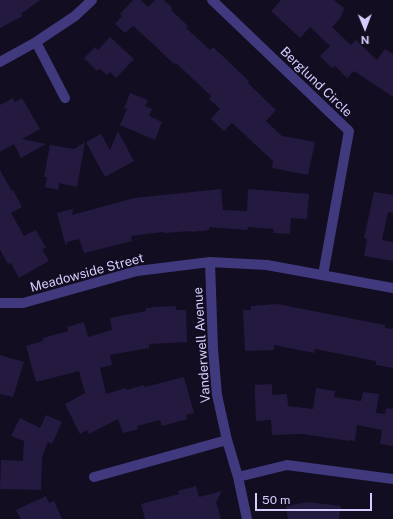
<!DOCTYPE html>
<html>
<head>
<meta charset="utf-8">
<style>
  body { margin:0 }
  #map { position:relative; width:393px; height:519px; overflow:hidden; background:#120d20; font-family:"Public Sans",sans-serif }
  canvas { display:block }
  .north { position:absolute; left:345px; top:8px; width:40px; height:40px; -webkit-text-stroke:3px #120d20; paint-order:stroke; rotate:179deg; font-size:11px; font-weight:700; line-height:16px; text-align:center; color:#d6cdfe }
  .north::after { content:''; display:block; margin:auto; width:14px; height:18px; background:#d6cdfe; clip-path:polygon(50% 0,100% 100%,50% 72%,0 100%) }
  .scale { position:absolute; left:255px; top:493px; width:117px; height:18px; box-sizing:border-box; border:2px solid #d6cdfe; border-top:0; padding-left:5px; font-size:12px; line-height:14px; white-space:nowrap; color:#d6cdfe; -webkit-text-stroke:3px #120d20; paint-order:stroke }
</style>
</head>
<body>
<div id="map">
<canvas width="393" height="519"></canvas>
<div class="north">N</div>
<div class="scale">50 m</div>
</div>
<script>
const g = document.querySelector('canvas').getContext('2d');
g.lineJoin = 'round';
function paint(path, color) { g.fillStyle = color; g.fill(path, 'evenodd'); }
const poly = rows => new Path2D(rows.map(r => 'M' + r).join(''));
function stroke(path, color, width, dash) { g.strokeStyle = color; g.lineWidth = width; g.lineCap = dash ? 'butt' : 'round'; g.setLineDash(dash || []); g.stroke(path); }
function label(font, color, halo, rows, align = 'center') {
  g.font = font + ' "Public Sans",sans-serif'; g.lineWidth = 3.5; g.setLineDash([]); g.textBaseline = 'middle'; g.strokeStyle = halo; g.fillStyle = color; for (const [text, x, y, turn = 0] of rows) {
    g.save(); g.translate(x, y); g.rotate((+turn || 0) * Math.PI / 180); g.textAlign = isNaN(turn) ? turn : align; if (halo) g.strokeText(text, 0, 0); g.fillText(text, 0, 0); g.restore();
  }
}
paint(poly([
  [0,0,40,0,21,14,23,16,0,28],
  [133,0,141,0,148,7,155,0,164,0,172,8,171,10,188,26,186,28,210,50,213,47,249,81,248,83,276,110,266,121,282,136,315,142,308,175,272,168,273,161,232,123,224,131,211,119,220,109,209,99,211,96,176,63,175,65,151,42,152,40,151,42,133,26,125,33,115,24,122,16,120,14],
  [281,0,334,0,344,8,341,17,332,27,351,45,356,40,377,60,385,49,393,54,393,97,354,71,347,78,335,66,332,68,320,56,330,46,310,27,300,38,271,11],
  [110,37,134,59,116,78,110,72,107,75,100,69,97,71,84,58,95,47,98,50],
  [130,93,148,100,145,106,152,109,149,116,162,122,155,140,120,125,127,109,124,108],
  [13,98,15,102,22,98,40,129,22,139,46,144,21,158,14,144,0,152,0,105],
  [118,131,134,161,105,177,86,142,101,134,110,150],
  [85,142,77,187,59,183,58,190,45,187,47,177,44,177,50,145,74,149],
  [0,170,12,191,13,190,22,207,11,213,24,236,36,230,46,248,42,249,49,261,19,278,11,263,8,264,0,250],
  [221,189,223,210,247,211,248,189,309,194,307,219,291,218,290,234,273,233,274,229,248,227,247,230,209,227,209,230,191,232,191,231,164,233,163,232,131,236,132,241,84,253,79,239,67,242,66,247,57,213,73,209,72,215,134,198],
  [374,192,393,195,393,213,388,212,382,240,393,242,393,261,364,256,367,239,364,238],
  [277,304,385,325,385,328,393,329,393,368,376,365,376,361,315,349,314,353,274,345,274,350,245,351,243,310,251,310,251,306],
  [176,306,176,310,186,310,187,342,149,344,149,348,110,355,112,365,100,368,106,394,126,388,127,390,144,385,145,387,184,377,194,413,186,415,187,419,162,426,160,420,137,426,138,429,123,433,118,419,89,434,87,430,80,434,65,404,85,393,79,371,36,382,26,346,43,341,43,338,68,331,67,327,84,322,88,337,112,330,110,318,146,311,146,308,152,308,152,307],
  [0,355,24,362,13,397,0,394],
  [272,384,272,395,287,394,288,406,313,409,316,388,335,391,334,397,361,401,363,392,379,394,376,413,385,414,386,408,393,409,393,446,380,444,382,430,357,425,355,441,350,440,350,441,302,434,272,435,271,420,256,421,255,396,255,385],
  [46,415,62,422,52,444,48,442,42,457,41,490,0,489,1,460,23,461,24,441,11,436,20,418,40,428],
  [196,486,199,497,222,491,216,502,221,519,145,519,141,504,179,494,178,491],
  [46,496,49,503,54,501,62,519,21,519,16,510],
  [308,502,341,506,339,519,288,519,286,506]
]), '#241a40');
stroke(poly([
  [212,0,349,131,323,275],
  [36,42,65,98],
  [0,62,36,42,75,16,92,0],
  [210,262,213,349,217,395,227,440,238,477,247,519],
  [0,303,23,303,137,271,210,262,267,265,393,288],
  [94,477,227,440],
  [238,477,287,465,393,479]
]), '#40397e', 10);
label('13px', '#d6cdfe', '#120d20', [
  ["Berglund Circle",316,82,44],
  ["Meadowside Street",87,273,-15],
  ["Vanderwell Avenue",202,345,-94]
]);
</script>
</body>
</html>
